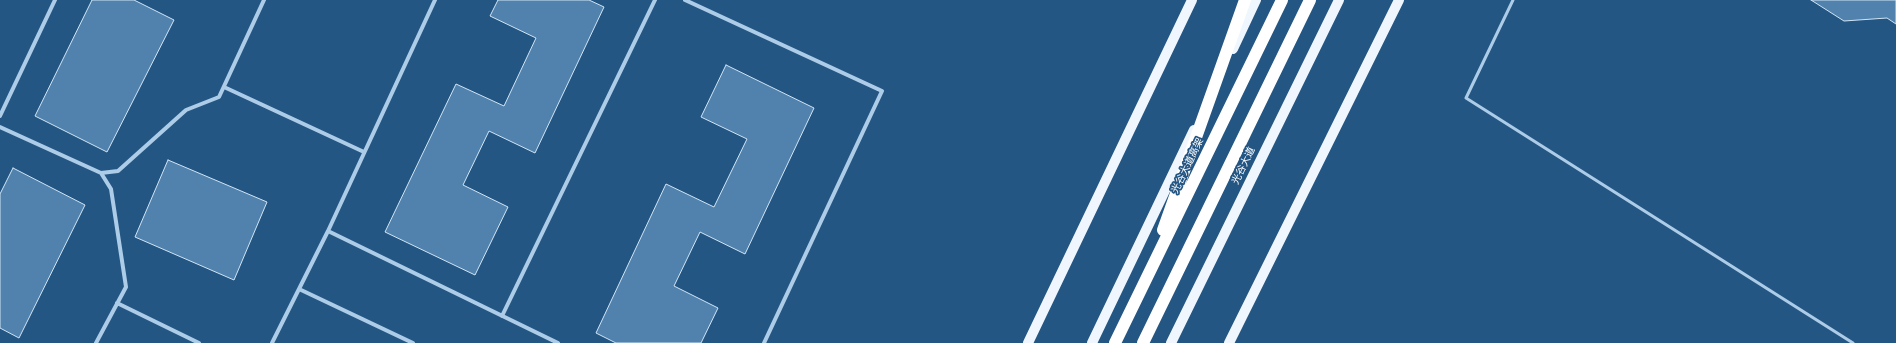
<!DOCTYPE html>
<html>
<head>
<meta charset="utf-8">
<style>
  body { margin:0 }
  canvas { display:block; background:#245684 }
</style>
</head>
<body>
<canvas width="1896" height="343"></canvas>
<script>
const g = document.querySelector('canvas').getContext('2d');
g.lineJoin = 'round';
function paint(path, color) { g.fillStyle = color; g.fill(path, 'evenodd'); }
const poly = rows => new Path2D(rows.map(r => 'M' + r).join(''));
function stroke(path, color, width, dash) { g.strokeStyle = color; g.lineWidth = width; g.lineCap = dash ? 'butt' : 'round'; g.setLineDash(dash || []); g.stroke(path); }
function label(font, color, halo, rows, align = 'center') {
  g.font = font + ' "Titillium Web","Noto Sans SC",sans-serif'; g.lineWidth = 3.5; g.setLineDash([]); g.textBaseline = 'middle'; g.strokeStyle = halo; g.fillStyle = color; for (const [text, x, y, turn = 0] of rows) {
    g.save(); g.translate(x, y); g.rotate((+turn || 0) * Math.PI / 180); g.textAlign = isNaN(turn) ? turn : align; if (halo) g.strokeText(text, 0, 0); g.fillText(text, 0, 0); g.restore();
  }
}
const building = poly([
  [92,0,134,0,174,20,107,152,35,116,92,0],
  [498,0,589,0,604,7,535,153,489,131,463,185,508,207,475,275,385,232,456,84,504,106,536,38,490,16,498,0],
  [1811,0,1896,0,1896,24,1887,18,1844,21,1811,0],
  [726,65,814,108,745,254,700,232,674,286,718,308,701,343,616,343,596,333,666,184,714,207,747,139,701,117,726,65],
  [168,160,267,202,234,280,135,237,168,160],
  [13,168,85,205,19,338,0,328,0,194,13,168]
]);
paint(building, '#5082ad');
stroke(building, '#d0e5f6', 1);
stroke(poly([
  [1513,0,1466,98,1853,343]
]), '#adcce8', 3);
stroke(poly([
  [685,0,882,91,764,343],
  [224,87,364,152],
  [0,116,55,0],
  [0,127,101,173],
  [328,231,558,343],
  [299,289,413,343],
  [117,303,199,343],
  [502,316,655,0],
  [96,343,126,287,111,189,101,173,118,171,186,110,219,97,264,0],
  [272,343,328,231,435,0]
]), '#adcce8', 4);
stroke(poly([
  [1233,49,1256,0],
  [1028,343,1192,0],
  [1092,343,1194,130],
  [1171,343,1339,0],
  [1229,343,1399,0]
]), '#eff6fe', 10);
stroke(poly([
  [1163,230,1245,0],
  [1115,343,1282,0],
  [1143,343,1310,0]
]), '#fff', 12);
label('10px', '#fff', '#245684', [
  ["光谷大道高架",1188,166,-64],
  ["光谷大道",1244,166,-64]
]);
</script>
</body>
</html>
